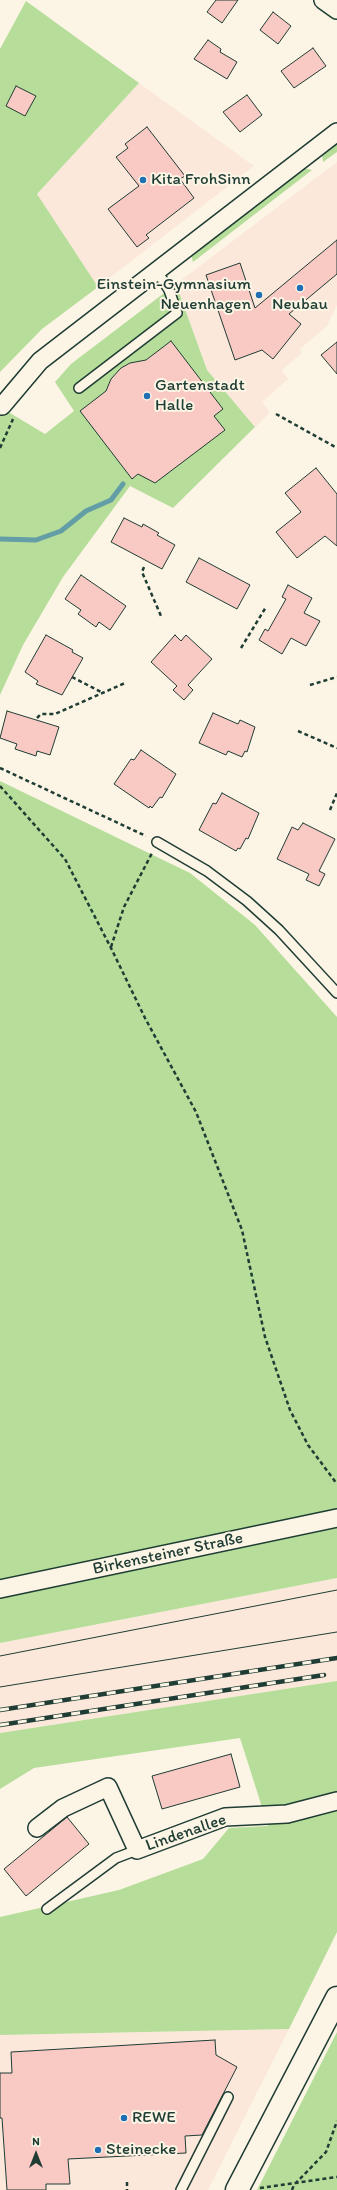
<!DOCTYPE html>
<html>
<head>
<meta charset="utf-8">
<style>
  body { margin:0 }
  #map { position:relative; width:337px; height:2190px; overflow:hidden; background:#fcf5e5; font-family:Itim,sans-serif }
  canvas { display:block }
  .north { position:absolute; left:16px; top:2134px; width:40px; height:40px; -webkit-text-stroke:3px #fcf5e5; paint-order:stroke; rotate:0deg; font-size:11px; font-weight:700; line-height:16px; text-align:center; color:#1f3d34 }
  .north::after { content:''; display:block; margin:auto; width:14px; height:18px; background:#1f3d34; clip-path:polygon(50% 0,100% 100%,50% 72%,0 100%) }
</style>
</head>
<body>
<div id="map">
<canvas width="337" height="2190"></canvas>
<div class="north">N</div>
</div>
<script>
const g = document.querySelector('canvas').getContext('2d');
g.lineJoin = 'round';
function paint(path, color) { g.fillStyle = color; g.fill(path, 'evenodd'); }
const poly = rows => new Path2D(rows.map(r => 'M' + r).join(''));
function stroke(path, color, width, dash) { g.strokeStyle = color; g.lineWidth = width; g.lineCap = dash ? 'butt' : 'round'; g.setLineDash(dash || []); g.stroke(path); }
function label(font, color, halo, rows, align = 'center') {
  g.font = font + ' Itim,sans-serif'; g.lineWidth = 4; g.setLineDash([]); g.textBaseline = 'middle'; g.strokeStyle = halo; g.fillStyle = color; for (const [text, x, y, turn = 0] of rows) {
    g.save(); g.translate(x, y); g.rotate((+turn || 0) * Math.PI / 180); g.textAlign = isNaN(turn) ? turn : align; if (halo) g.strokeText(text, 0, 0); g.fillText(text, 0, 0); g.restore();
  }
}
paint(poly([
  [139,83,254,166,98,287,37,194],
  [337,162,337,305,327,326,300,349,302,353,282,370,288,379,262,402,270,412,255,427,207,370,176,284],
  [337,1578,337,1681,0,1733,0,1643],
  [289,2029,208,2190,0,2190,0,2035]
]), '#fbe8db');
paint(poly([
  [26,1,139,83,37,194,98,287,42,329,0,372,0,49],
  [337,143,337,152,323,162,322,154],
  [304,168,312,170,193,262,191,254],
  [176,284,207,370,255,427,173,508,130,486,63,577,23,645,0,695,0,407,45,434,74,411,55,382,71,364],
  [0,781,190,873,255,925,337,1017,337,1578,0,1643],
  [337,1681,337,1932,289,2029,0,2035,0,1917,119,1890,203,1859,229,1828,268,1826,240,1738,34,1768,0,1789,0,1733],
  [337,2032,337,2190,257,2190]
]), '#b6dd99');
stroke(poly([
  [0,539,36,540,61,531,86,511,111,500,123,484]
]), '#639da5', 5);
const building = poly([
  [216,0,238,0,222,23,207,12,216,0],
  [273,12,291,26,278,44,260,30,273,12],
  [208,40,221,49,220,52,237,62,227,79,194,59,208,40],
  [313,48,326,66,294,88,281,71,313,48],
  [16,86,36,96,25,116,6,106,16,86],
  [247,95,262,115,240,132,223,112,247,95],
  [147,127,185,176,180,179,194,198,146,235,149,238,137,247,108,209,139,186,116,157,128,148,125,144,147,127],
  [337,240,337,274,289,314,301,324,273,359,262,350,235,360,206,275,240,263,255,308,337,240],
  [171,341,223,409,214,416,225,430,155,483,138,474,132,479,80,411,106,391,111,379,121,368,130,363,146,360,171,341],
  [337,342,337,374,321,355,337,342],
  [316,468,337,494,337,546,325,536,297,558,276,532,301,512,285,493,316,468],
  [124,518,142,527,143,524,159,533,157,535,175,545,162,569,111,542,124,518],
  [199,558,250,585,237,609,186,582,199,558],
  [81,575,126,606,110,630,99,622,96,627,78,614,81,610,65,599,81,575],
  [288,585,312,598,304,613,320,621,306,646,291,638,282,654,259,640,265,629,268,631,286,599,282,597,288,585],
  [46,635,73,650,72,652,83,658,62,695,36,684,38,681,25,672,46,635],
  [175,635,181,641,186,635,212,659,188,685,193,690,184,700,173,690,177,686,151,662,175,635],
  [7,711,59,727,50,755,37,751,36,756,15,749,17,744,0,738,7,711],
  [213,713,238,724,240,720,255,727,247,752,245,751,242,757,228,751,226,755,199,743,213,713],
  [141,750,176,774,162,798,160,797,152,808,150,806,149,808,114,784,131,759,134,760,141,750],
  [222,793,259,813,248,839,246,838,240,849,238,848,236,851,199,830,213,803,216,804,222,793],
  [303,823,335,839,319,871,325,874,319,886,306,880,309,874,277,859,292,827,298,830,303,823],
  [231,1754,240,1787,162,1809,152,1776,231,1754],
  [67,1817,89,1844,26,1896,4,1869,67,1817],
  [215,2040,216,2055,237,2067,202,2135,185,2136,186,2153,68,2159,70,2184,46,2184,46,2190,7,2190,2,2118,0,2118,0,2073,12,2073,11,2052,215,2040]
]);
paint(building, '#f9c9c4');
stroke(building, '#1f3d34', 1);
const lane = poly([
  [79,388,177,313,169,290,157,271],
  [157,842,207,871,247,901,279,930,337,993],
  [47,1909,116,1858,137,1850],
  [181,2190,228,2097]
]);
const street = poly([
  [323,0,337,10],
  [2,406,40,361,337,132],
  [0,1589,337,1518],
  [37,1828,63,1808,108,1787,137,1850,225,1817,287,1814,337,1801]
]);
const secondary = poly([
  [237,2190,337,1998]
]);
stroke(lane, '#1f3d34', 12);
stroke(street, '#1f3d34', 20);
stroke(secondary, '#1f3d34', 25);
stroke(poly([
  [276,414,337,448],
  [0,448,13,419],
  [144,567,142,572,161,616],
  [241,648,266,607],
  [72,677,103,693],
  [310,685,337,677],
  [37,718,41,714,55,714,125,683],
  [298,731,337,748],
  [0,768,146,836],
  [0,786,65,859,111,948,145,1018,196,1112,242,1230,265,1337,290,1410,308,1445,337,1484],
  [330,810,337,793],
  [111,947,124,907,152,853],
  [127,2182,127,2190],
  [260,2188,337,2177],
  [292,2190,294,2185,326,2152,337,2121]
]), '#1f3d34', 2.5, [4, 3]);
stroke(lane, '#fcf5e5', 9);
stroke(street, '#fcf5e5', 17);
stroke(secondary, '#fcf5e5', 22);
stroke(poly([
  [0,1656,337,1590],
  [0,1687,337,1632]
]), '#1f3d34', 1);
const rail = poly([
  [0,1710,337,1658],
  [0,1725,324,1675]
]);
stroke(rail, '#1f3d34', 4.5);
stroke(rail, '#fcf5e5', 3, [9]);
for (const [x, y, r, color] of [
  [143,180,4,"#1f6fb2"],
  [300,288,4,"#1f6fb2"],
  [259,295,4,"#1f6fb2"],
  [147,396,4,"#1f6fb2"],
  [124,2118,4,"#1f6fb2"],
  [98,2150,4,"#1f6fb2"]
]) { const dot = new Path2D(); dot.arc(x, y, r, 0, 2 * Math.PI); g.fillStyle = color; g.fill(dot); stroke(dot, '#fcf5e5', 1.5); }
label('17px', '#1f3d34', '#fcf5e5', [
  ["Kita FrohSinn",151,180],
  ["Einstein-Gymnasium",251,285,"right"],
  ["Neuenhagen",251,305,"right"],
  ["Neubau",300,305,"center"],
  ["Gartenstadt",155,386],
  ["Halle",155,406],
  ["REWE",132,2118],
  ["Steinecke",106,2150]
], 'left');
label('17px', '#1f3d34', '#fcf5e5', [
  ["Birkensteiner Straße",168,1554,-12],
  ["Lindenallee",186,1833,-19]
]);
</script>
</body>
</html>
